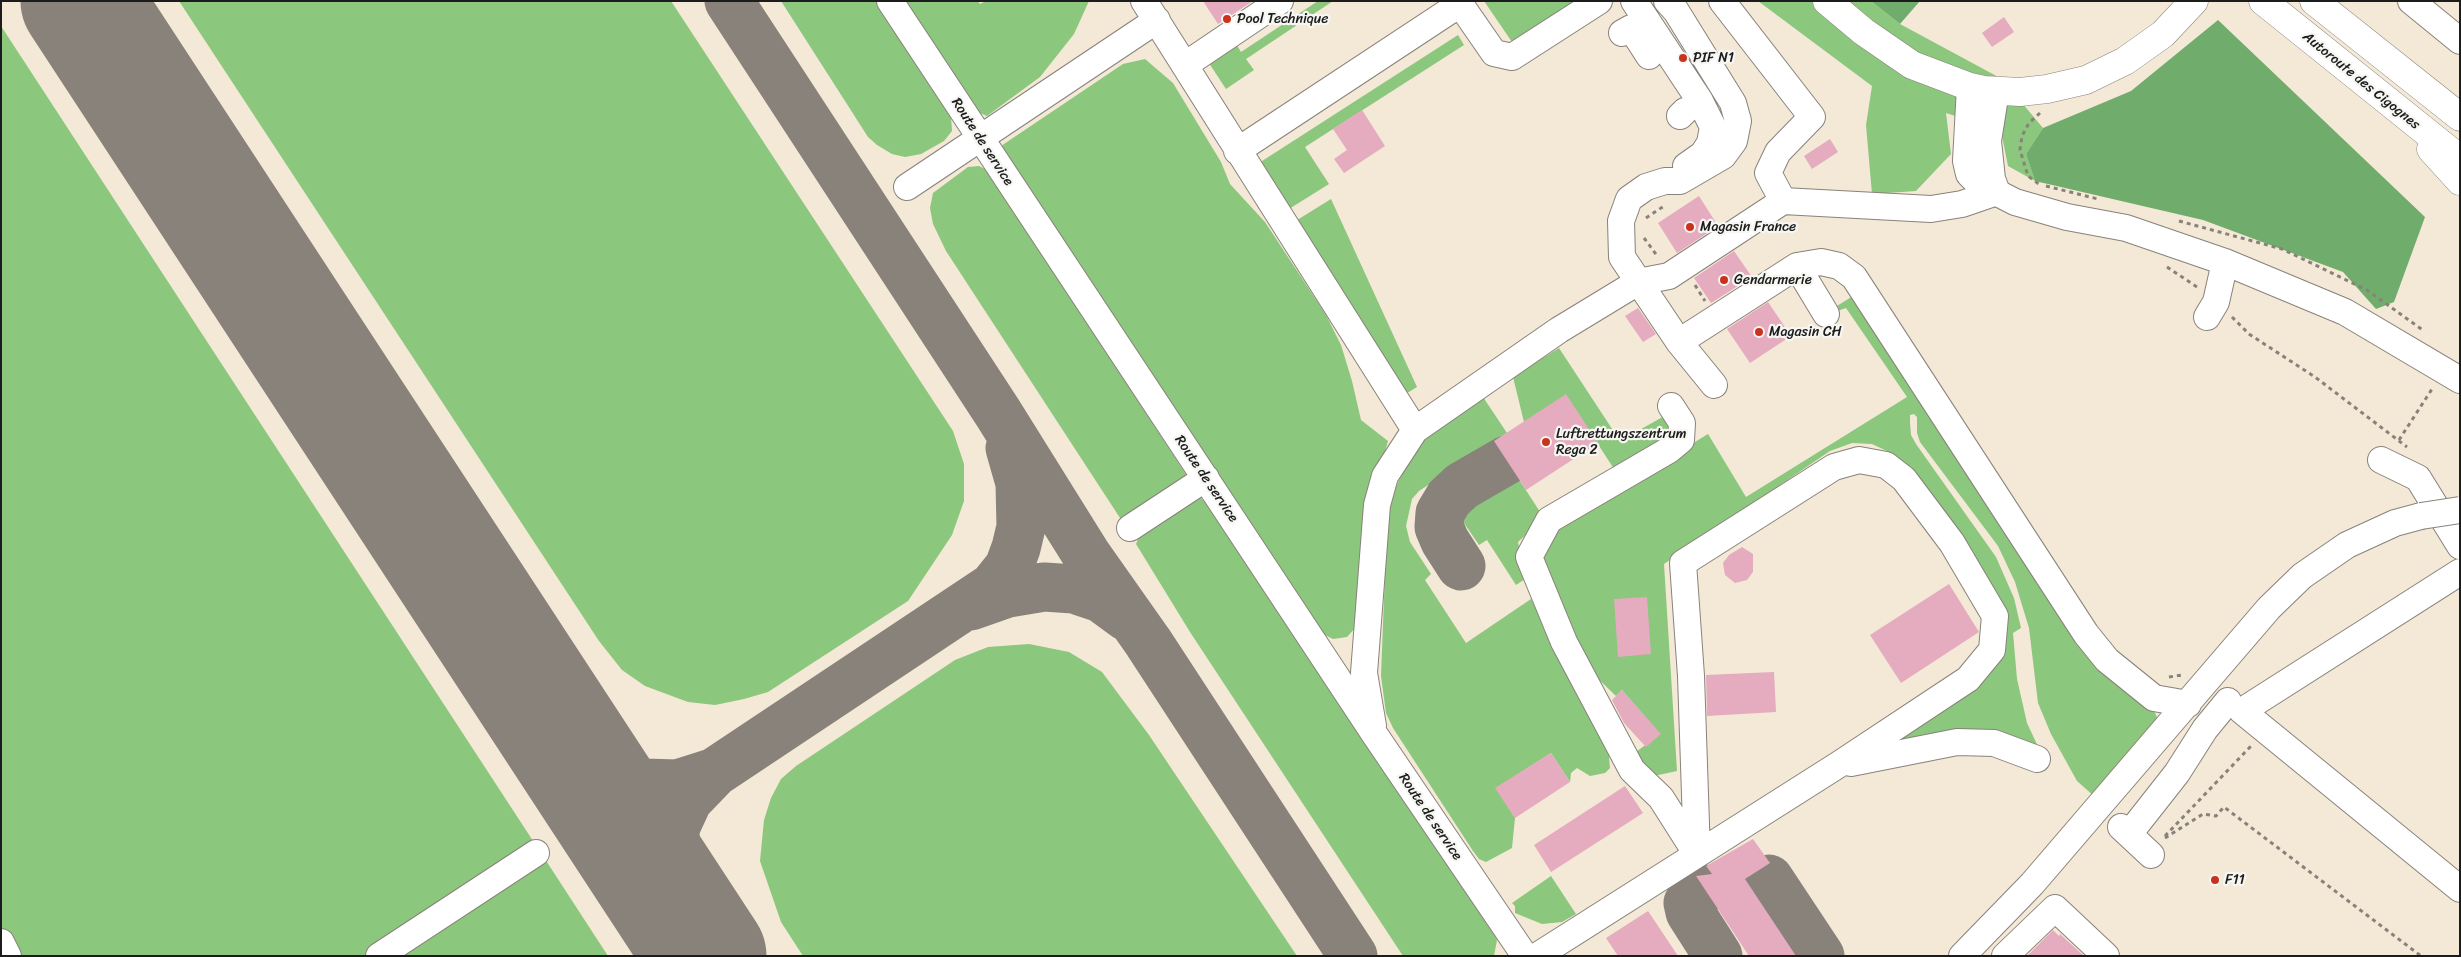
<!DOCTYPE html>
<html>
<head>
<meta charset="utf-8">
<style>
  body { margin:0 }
  #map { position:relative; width:2461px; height:957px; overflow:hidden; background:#f4e8d7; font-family:Sriracha,sans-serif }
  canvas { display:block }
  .frame { position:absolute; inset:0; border:2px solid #1c1c1c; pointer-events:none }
</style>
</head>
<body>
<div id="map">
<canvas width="2461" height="957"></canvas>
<div class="frame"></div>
</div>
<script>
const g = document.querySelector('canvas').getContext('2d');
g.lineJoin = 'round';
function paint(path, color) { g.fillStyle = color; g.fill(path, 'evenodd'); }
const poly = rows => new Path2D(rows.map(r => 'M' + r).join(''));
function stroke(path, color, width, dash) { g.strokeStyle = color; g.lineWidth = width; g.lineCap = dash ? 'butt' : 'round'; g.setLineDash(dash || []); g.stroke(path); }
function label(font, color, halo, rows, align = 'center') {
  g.font = font + ' Sriracha,sans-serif'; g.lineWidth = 4.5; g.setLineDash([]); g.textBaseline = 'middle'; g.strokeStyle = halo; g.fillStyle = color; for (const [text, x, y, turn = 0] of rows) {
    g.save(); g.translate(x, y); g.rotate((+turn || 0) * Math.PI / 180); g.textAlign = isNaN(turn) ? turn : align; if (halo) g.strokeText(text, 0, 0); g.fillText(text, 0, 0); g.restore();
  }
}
paint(poly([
  [179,1,671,1,953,431,964,464,964,501,952,535,908,601,768,692,744,699,715,705,688,702,645,686,622,670,599,641],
  [781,1,877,1,951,116,952,131,944,141,921,154,905,157,892,154,877,145,868,137],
  [907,1,978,1,980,4,986,1,1089,1,1074,34,1040,77,987,116,966,107,905,13],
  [1318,1,1333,1,1246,59,1254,70,1226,89,1205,57,1233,39,1241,52],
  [1484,1,1577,1,1512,42],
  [1758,1,1871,1,1900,24,2002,79,2043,128,2026,154,2035,181,2008,166,2001,131,1946,113,1951,154,1916,191,1872,194,1866,125,1872,86],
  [1,26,537,847,369,956,14,956,1,929],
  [1458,35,1464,45,1305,147,1329,184,1289,209,1259,163],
  [1145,59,1173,83,1221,162,1230,184,1265,222,1326,315,1341,345,1352,381,1361,420,1388,441,1385,452,1373,470,1356,627,1347,637,1333,639,1323,634,1001,146,1123,64],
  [979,166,987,170,1189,479,1122,521,946,251,933,224,930,208,933,193,968,167],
  [1331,199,1417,387,1404,395,1294,222],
  [1853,296,2097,668,2113,682,2151,704,2160,724,2095,797,2077,781,2051,734,2038,703,2029,628,2015,582,1998,546,1920,442,1917,433,1917,417,1914,414,1910,415,1910,423,1911,435,1916,444,1996,557,2014,598,2021,628,2013,633,2017,679,2027,723,2041,753,1890,746,2002,645,1908,467,1887,451,1872,444,1852,443,1830,451,1664,564,1677,771,1649,777,1636,752,1660,734,1622,690,1616,696,1592,673,1540,563,1550,531,1708,434,1746,497,1907,397,1846,308,1832,313,1832,309],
  [1559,348,1620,441,1666,415,1671,436,1616,472,1566,395,1524,422,1513,377],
  [1483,397,1507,433,1419,491,1412,499,1406,526,1410,542,1431,574,1425,580,1466,643,1531,599,1565,668,1607,734,1610,768,1605,773,1590,776,1577,768,1571,773,1570,782,1551,753,1496,788,1515,818,1512,848,1486,862,1479,859,1473,851,1393,728,1386,713,1381,676,1387,521,1392,495,1410,458,1430,432],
  [1518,478,1544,518,1518,542,1525,579,1516,585,1487,540,1479,545,1464,523,1464,516,1467,511],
  [1201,498,1214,512,1477,905,1497,940,1494,956,1403,956,1190,632,1136,544,1139,537,1188,500],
  [1029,644,1069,652,1102,672,1149,735,1297,956,803,956,781,922,760,861,764,820,771,798,781,779,796,766,955,660,988,647],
  [543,856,608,956,389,956],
  [1551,876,1576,914,1562,922,1542,924,1515,913,1515,906,1512,903]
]), '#8bc77d');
paint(poly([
  [1871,1,1920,1,1900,24],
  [2218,20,2425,217,2394,302,2376,309,2343,272,2203,220,2035,181,2026,154,2043,128,2131,91]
]), '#70ac6c');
stroke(poly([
  [729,1,998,413,1086,554,1148,642,1353,956],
  [1461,566,1445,541,1439,527,1440,513,1449,498,1462,486,1507,460],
  [971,606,1008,593,1044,587,1074,589,1101,598,1127,617],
  [557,728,585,755,613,775,644,783,677,784,715,772],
  [1769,879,1820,956],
  [1704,889,1693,895,1688,903,1690,912,1718,956],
  [688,929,676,896,672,858,676,826,688,800,715,772,993,587,1009,567,1016,548,1021,527,1020,483,1010,448]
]), '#88827a', 49);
stroke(poly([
  [81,1,706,956]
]), '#88827a', 121);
paint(poly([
  [1203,1,1253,1,1218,24],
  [2004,17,2014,32,1992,47,1982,33],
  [1362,110,1385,146,1344,173,1334,159,1347,150,1333,129],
  [1830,139,1838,152,1812,169,1804,156],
  [1699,196,1718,226,1677,253,1658,223],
  [1734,251,1752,277,1711,303,1694,278],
  [1768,302,1791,336,1750,363,1727,329],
  [1638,308,1656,334,1643,342,1625,316],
  [1566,394,1598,443,1526,490,1494,441],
  [1742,547,1753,554,1753,572,1747,580,1735,583,1725,575,1723,563,1729,555],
  [1949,584,1979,632,1901,683,1870,635],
  [1647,597,1651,654,1618,657,1614,599],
  [1774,672,1776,712,1707,716,1706,675],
  [1622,690,1661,734,1646,747,1624,723,1612,700],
  [1551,753,1570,782,1515,818,1495,788],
  [1625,786,1643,813,1551,872,1534,845],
  [1753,839,1770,863,1745,879,1796,956,1749,956,1696,876,1712,874,1706,866],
  [1648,911,1678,956,1618,956,1606,938],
  [2053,930,2059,936,2060,934,2084,956,2027,956]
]), '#e5abbe');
const minor = poly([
  [890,1,1375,735,1525,956],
  [1144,1,1415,430],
  [1458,1,1494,53,1512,57,1599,1],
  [1634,1,1700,101,1713,127,1710,143,1703,154,1686,166],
  [1667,1,1676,11,1733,103,1738,121,1734,141,1723,156,1680,181,1665,181,1646,187,1629,199,1621,221,1622,257,1679,342,1797,266,1821,262,1839,266,1854,277,2086,634,2107,660,2154,698,2188,704],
  [1722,1,1812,117,1778,152,1768,173,1783,201],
  [2411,1,2460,41],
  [1622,33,1631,28,1649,56],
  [1185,65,1280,1],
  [1970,87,1966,161,1969,174,1978,183,2015,202,2067,217,2126,228,2225,262,2345,312,2460,380],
  [1996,91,1988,141,1992,179,1997,192],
  [1680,116,1685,111],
  [1237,151,1460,4],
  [907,187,1157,20],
  [1797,266,1826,314],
  [2207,317,2216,302,2225,262],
  [1679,342,1714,385],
  [1671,406,1682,423,1681,440,1669,450,1549,520,1529,557,1564,642,1632,770,1661,798,1696,853],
  [2381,460,2418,478,2460,546],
  [1130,528,1206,478],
  [2460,572,2242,711,2460,889],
  [1373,726,1364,673,1377,505,1385,476,1415,430,1559,330,1638,282,1669,276,1783,201,1931,209,1962,204,1997,192],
  [1851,763,1957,742,1994,743,2037,759],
  [2121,827,2151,855],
  [2129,834,2177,773,2205,729,2228,701],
  [1,942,8,956],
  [379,956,536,853],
  [1537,956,1838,765,1968,679,1992,650,1995,616,1952,543,1904,479,1886,465,1859,460,1834,467,1683,563,1691,676,1697,854],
  [1962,956,2032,884,2269,608,2302,576,2347,545,2395,523,2421,516],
  [2005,956,2055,908,2106,956]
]);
const major = poly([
  [1827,1,1864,32,1912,65,1970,87,1984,90,2020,92,2047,89,2086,80,2125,61,2163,34,2194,1]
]);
const highway = poly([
  [2263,1,2460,159],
  [2314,1,2460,117],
  [2431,149,2460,181]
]);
stroke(minor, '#88827a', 28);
stroke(major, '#88827a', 29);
stroke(highway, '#88827a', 29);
stroke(poly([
  [2040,113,2029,123,2022,136,2020,150,2028,176,2040,185],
  [2046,186,2098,199],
  [1646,218,1664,206],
  [2179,221,2282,249,2367,290,2424,331],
  [1644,238,1658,257],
  [2167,267,2197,287],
  [1695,285,1705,301],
  [2232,317,2249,334,2315,377,2407,447],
  [2399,440,2432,389],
  [2169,677,2182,675],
  [2165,836,2252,745],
  [2165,838,2203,814,2216,816,2224,807,2421,956]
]), '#88827a', 3, [4, 4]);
stroke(minor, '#fff', 26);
stroke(major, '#fff', 28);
stroke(highway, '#fff', 28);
const minorBridge = poly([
  [2421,516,2460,510]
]);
stroke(minorBridge, '#88827a', 28, []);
stroke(minorBridge, '#fff', 26);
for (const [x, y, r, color] of [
  [1227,19,5,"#c8321e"],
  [1683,58,5,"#c8321e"],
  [1690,227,5,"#c8321e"],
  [1724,280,5,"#c8321e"],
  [1759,332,5,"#c8321e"],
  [1546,442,5,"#c8321e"],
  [2215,880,5,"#c8321e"]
]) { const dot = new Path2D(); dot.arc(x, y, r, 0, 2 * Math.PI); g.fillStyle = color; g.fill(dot); stroke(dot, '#f6f6f2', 2); }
label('14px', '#1c1c1c', '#f6f6f2', [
  ["Pool Technique",1237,19],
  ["PIF N1",1693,58],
  ["Magasin France",1700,227],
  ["Gendarmerie",1734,280],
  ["Magasin CH",1769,332],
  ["Luftrettungszentrum",1556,434],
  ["Rega 2",1556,450],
  ["F11",2225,880]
], 'left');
label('14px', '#1c1c1c', '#f6f6f2', [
  ["Autoroute des Cigognes",2361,81,39],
  ["Route de service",982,142,57],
  ["Route de service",1206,479,56],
  ["Route de service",1430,817,56]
]);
</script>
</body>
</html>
